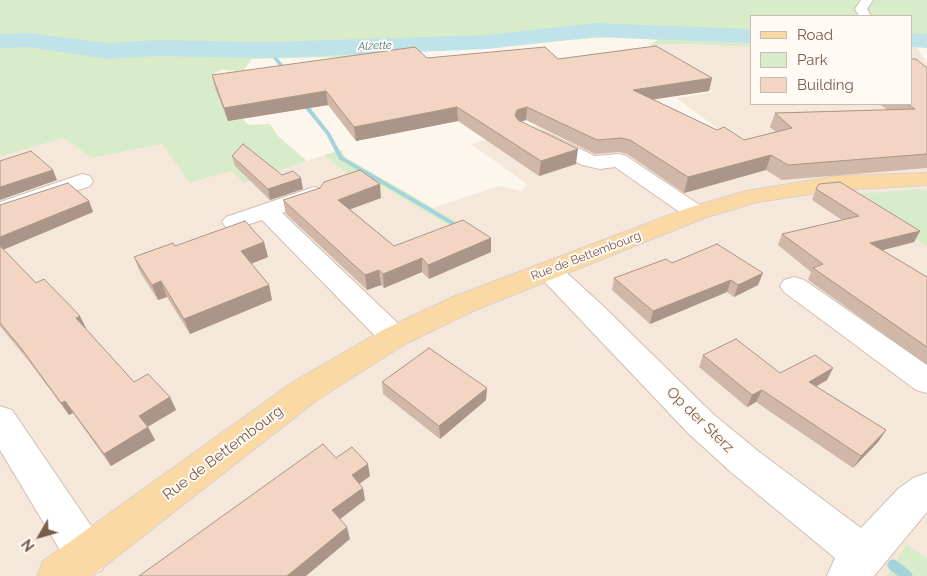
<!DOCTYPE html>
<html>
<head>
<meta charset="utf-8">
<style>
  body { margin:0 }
  #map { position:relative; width:927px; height:576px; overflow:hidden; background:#fdf6ec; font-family:Raleway,sans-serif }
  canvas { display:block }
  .legend { position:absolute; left:750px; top:15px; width:162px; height:90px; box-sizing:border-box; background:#fffaf3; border:1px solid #cabbb1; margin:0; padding:6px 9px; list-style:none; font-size:15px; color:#7a5c4d }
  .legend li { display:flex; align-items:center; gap:10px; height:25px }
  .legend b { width:25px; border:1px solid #cabbb1 }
  .north { position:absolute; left:15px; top:511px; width:50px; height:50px; -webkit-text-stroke:4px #fffaf3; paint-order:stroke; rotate:232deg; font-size:14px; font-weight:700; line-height:20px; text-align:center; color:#7a5c4d }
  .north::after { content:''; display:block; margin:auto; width:18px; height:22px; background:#7a5c4d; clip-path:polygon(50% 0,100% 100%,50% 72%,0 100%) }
</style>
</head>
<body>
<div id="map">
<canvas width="927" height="576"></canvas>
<ul class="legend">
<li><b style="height:6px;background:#fbd9a5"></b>Road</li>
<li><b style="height:14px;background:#d8ecc9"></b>Park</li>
<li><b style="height:14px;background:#f3d5c3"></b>Building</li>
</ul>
<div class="north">N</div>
</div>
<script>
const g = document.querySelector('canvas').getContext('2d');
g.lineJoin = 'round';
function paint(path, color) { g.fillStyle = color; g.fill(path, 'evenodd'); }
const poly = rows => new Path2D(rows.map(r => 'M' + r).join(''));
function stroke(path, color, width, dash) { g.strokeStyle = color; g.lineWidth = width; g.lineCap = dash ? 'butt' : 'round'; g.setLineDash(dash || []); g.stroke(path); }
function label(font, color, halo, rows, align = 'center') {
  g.font = font + ' Raleway,sans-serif'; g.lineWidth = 4; g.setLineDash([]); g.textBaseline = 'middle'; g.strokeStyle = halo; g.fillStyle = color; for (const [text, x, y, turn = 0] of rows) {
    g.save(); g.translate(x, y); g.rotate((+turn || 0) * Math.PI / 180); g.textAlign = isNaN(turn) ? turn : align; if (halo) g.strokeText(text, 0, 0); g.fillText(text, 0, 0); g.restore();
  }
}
paint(poly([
  [684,44,751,47,751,104,911,104,911,46,916,46,927,63,927,558,906,544,887,576,0,576,0,157,63,138,92,158,163,144,191,183,232,171,245,183,324,155,348,173,356,171,451,227,458,223,433,208,499,186,522,191,527,184,471,144,539,125,730,137,676,98,714,92,649,45]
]), '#f5e8da');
paint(poly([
  [0,0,927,0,927,47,911,46,911,16,751,16,751,47,685,44,649,45,658,40,611,37,341,57,252,59,243,71,222,70,211,75,228,121,242,119,249,125,270,124,278,136,307,161,244,183,232,171,190,183,162,144,92,158,63,138,0,157,0,43,87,43,40,37,0,38],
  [341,150,345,157,459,223,451,227,356,171,348,174,324,155],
  [927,190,927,246,847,195,917,189],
  [906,544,927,558,927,576,887,576]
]), '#d8ecc9');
const water = poly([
  [40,37,89,43,68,51,0,43,0,38,40,37]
]);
paint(water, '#bfe3e8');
stroke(water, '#a5d3da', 1);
paint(poly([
  [268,49,270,49,289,72,289,74,285,74,268,51,268,49],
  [300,100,304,100,330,133,343,157,456,223,457,224,456,225,452,225,339,159,326,134,300,102,300,100],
  [893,559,897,561,911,572,913,576,898,576,889,569,887,565,889,561,893,559]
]), '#a5d3da');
paint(poly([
  [595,23,751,29,751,43,595,37,487,49,269,58,156,56,108,59,28,47,0,48,0,34,28,33,108,43,156,40,269,42,487,35,595,23],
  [911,33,927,34,927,48,911,47,911,33]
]), '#bfe3e8');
const minor = poly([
  [861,0,873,0,867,9,871,16,859,16,855,9,861,0],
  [544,132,595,156,619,154,626,156,704,208,708,213,704,218,696,220,688,218,615,167,600,169,582,165,537,142,534,138,537,134,544,132],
  [82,174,90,176,93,181,90,186,0,217,0,202,82,174],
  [314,187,322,189,325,194,322,199,282,213,405,330,409,337,405,344,394,347,383,344,262,220,234,229,226,227,222,222,226,217,314,187],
  [549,263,558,265,602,305,713,414,758,451,861,528,898,489,913,478,927,473,927,512,874,576,827,576,835,558,732,473,689,434,540,277,536,271,540,265,549,263],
  [794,277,804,280,927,365,927,393,916,390,784,292,780,286,784,280,794,277],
  [0,406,12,410,102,542,108,556,102,570,87,576,72,570,0,450,0,406]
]);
const major = poly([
  [927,173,927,185,838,190,757,202,704,218,473,311,405,344,317,400,92,576,37,576,43,561,293,382,383,330,453,297,688,208,746,191,838,176,927,173]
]);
stroke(minor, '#d1beb0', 2);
stroke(major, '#dad1cd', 2);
paint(minor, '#fff');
paint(major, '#fbd9a5');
paint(poly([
  [427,58,558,59,712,78,709,91,653,99,717,130,744,140,776,132,770,127,775,113,888,110,879,104,911,104,925,68,927,68,927,168,782,180,766,170,684,193,627,154,619,152,595,154,526,120,522,122,576,164,539,176,458,121,356,141,328,105,228,121,215,88,212,75],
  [232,156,282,175,303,189,270,200,235,166],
  [816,189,920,231,914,242,882,250,927,277,927,365,808,280,811,272,778,245,782,234,842,220,812,200],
  [381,198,350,209,394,246,491,252,429,279,422,272,384,288,381,285,367,290,286,214,283,200],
  [89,201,93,212,3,250,36,283,86,328,85,329,134,382,170,397,176,410,148,427,155,440,111,466,73,413,69,415,28,360,0,326,0,205],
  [264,242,268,257,251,264,269,285,272,300,190,334,167,297,158,300,140,272,134,257,175,246],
  [672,263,758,285,734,297,727,292,650,324,612,290,614,278],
  [703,355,780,373,833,368,827,380,816,386,886,430,878,442,853,468,756,402,747,407,699,367],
  [382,382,486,400,440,439,383,394]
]), '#d1b7a8');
paint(poly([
  [712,78,709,91,631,103,633,90],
  [326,91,328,105,228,121,224,108],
  [457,107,458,121,356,141,354,127],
  [527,107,526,120,516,123,515,115,517,110],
  [578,149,576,164,539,176,541,161],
  [771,155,766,170,684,193,688,177],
  [53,170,57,180,0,200,0,187],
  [301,178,303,189,270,200,268,189],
  [380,184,381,198,340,213,338,200],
  [89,201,93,212,0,251,0,237],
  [920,231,914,242,864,255,870,243],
  [491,238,491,252,429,279,428,265],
  [264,242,268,257,245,266,241,251],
  [422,258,422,272,384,288,383,274],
  [379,270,381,285,367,290,365,275],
  [763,273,758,285,734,297,738,285],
  [731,280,727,292,650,324,653,311],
  [161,281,167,297,158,300,152,285],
  [269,285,272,300,190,334,184,319],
  [80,316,86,328,82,331,76,318],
  [833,368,827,380,803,394,809,382],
  [487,388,486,400,440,439,439,426],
  [762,390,756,402,747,407,752,395],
  [170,397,176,410,145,428,139,416],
  [65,401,73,413,69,415,61,403],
  [148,427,155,440,111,466,104,454],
  [886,430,878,442,853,468,861,456],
  [368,464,370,476,354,488,352,475],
  [363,488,365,500,335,523,332,510],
  [347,527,350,539,306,576,287,576]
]), '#aa9588');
const building = poly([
  [656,46,712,78,633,90,717,130,724,127,744,140,792,128,775,113,915,109,907,104,911,104,911,59,916,59,927,68,927,154,788,165,771,155,688,177,630,140,621,138,597,140,527,107,517,110,515,115,518,120,578,149,541,161,457,107,354,127,326,91,224,108,212,75,415,47,427,58,545,47,558,59,656,46],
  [243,144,282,175,293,171,301,178,268,189,232,156,243,144],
  [31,151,53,170,0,187,0,161,31,151],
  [360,170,380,184,338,200,394,246,463,220,491,238,428,265,422,258,383,274,379,270,365,275,283,200,320,188,324,182,360,170],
  [840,182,920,231,870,243,927,277,927,347,813,268,823,264,782,234,859,216,816,189,819,184,840,182],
  [68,183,89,201,0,237,0,205,68,183],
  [245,221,264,242,241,251,269,285,184,319,161,281,152,285,134,257,173,243,175,246,245,221],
  [717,244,763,273,738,285,731,280,653,311,614,278,666,259,672,263,717,244],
  [0,246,36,283,44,279,80,316,76,318,134,382,148,374,170,397,139,416,148,427,104,454,65,401,61,403,21,348,0,323,0,246],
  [736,339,780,373,815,355,833,368,809,382,886,430,861,456,762,390,752,395,703,355,736,339],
  [429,348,487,388,439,426,382,382,429,348],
  [323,444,336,458,352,447,368,464,352,475,363,488,332,510,347,527,287,576,139,576,323,444]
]);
paint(building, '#f3d5c3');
stroke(building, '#aa9588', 1);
label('italic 11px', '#437c86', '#fffaf3', [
  ["Alzette",375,46,-2]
]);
label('12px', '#7a5c4d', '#fffaf3', [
  ["Rue de Bettembourg",586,256,-21]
]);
label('15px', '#7a5c4d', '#fffaf3', [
  ["Op der Sterz",700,420,44],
  ["Rue de Bettembourg",223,453,-37]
]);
</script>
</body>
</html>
